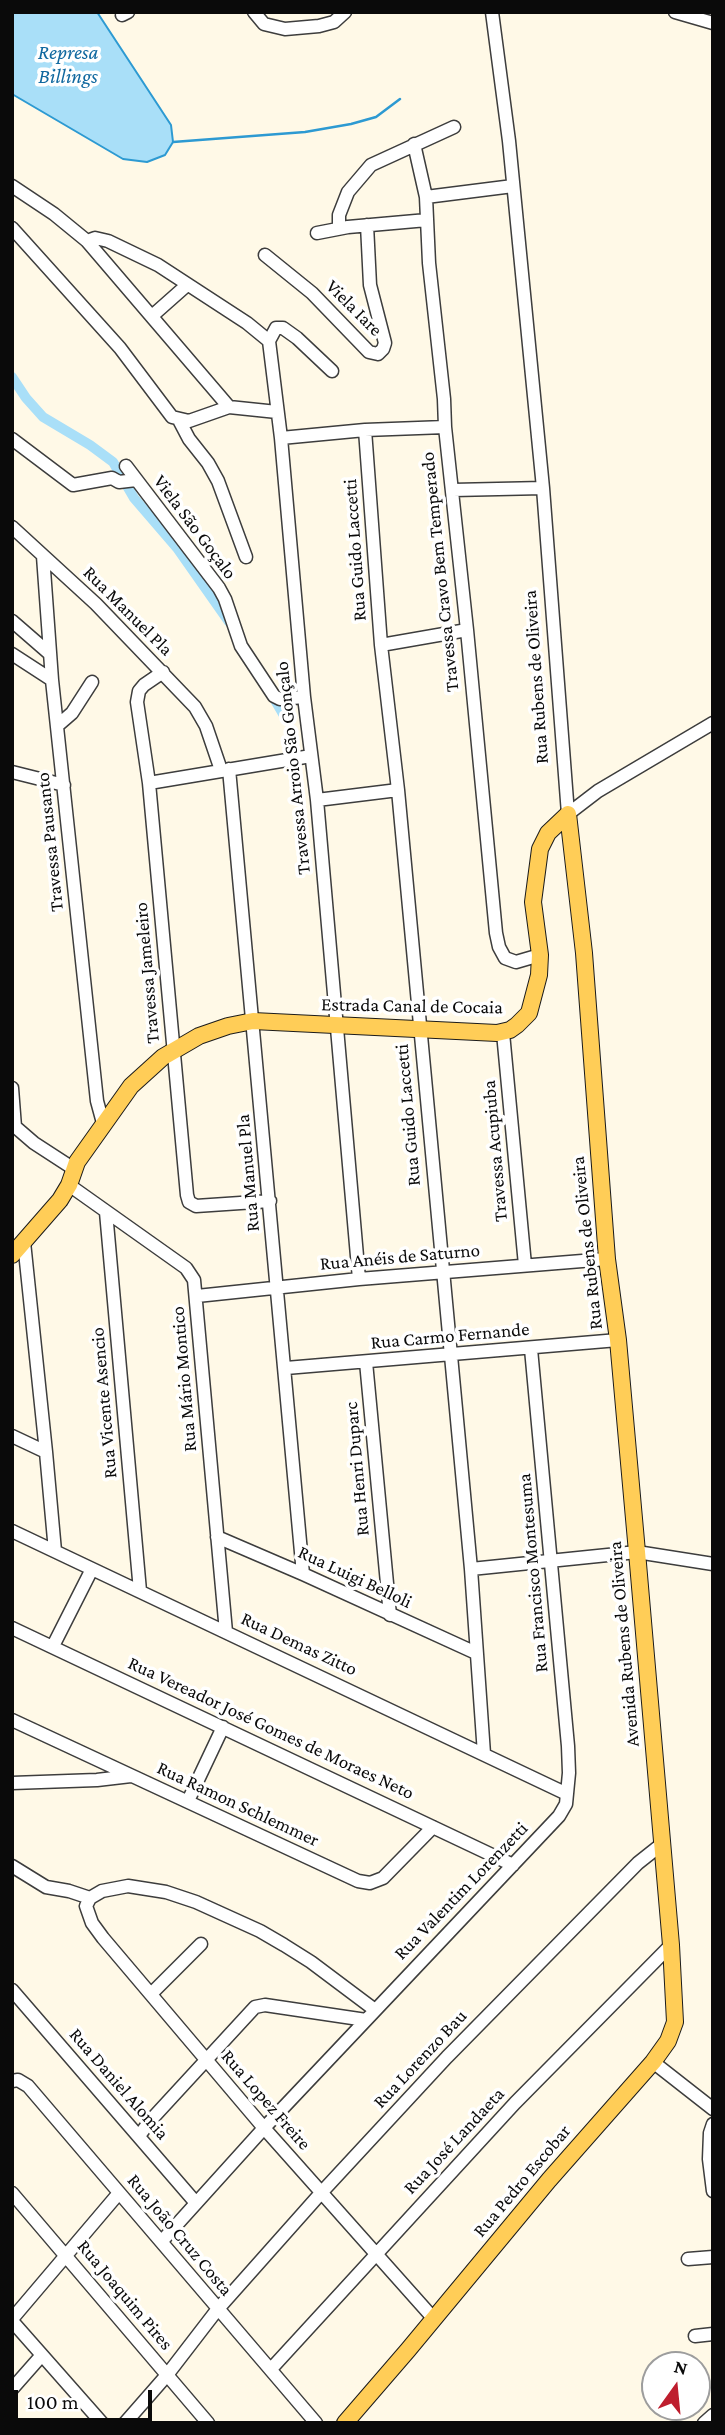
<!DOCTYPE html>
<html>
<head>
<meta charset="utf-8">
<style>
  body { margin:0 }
  #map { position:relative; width:725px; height:2435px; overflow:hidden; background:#fff9e7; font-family:"Crimson Pro",serif }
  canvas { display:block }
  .frame { position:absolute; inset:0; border:14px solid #0a0a0a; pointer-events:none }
  .north { position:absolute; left:641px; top:2351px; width:70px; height:70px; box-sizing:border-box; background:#fff; border:2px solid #9d9d9d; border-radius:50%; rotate:15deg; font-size:19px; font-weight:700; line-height:28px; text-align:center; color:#0a0a0a }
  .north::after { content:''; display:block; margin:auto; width:24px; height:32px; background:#be1e2e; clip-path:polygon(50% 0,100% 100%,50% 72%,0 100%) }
  .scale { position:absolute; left:14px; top:2390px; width:138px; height:32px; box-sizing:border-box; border:4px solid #0a0a0a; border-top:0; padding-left:9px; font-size:21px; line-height:24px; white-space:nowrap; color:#0a0a0a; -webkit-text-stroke:5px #fff; paint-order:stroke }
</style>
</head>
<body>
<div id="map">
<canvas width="725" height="2435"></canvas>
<div class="frame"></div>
<div class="north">N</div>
<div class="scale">100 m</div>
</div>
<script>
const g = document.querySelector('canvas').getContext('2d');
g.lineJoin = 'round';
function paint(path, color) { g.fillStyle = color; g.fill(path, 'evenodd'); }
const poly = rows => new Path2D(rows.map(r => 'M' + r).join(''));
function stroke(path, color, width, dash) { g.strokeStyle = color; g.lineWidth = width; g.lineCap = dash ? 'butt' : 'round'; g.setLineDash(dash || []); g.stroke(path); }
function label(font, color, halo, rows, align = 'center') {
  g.font = font + ' "Crimson Pro",serif'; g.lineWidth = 7; g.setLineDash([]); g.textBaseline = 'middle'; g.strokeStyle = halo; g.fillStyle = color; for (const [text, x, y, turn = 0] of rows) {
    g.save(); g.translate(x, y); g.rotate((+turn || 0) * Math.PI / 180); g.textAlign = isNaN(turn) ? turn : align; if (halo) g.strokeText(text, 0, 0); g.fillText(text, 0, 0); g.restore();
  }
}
const water = poly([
  [12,12,97,12,171,125,173,142,165,155,147,162,123,159,12,94,12,12]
]);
paint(water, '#a9dff8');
stroke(water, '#2d9ad2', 2);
stroke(poly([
  [173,142,305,132,351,124,376,117,400,99]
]), '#2d9ad2', 2.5);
stroke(poly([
  [12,377,26,398,43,417,90,445,113,462,134,498,177,548,229,622],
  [272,695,286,719]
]), '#a9dff8', 10);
const minor = poly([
  [254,12,264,24,285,29,319,26,334,22,345,12],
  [492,12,509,141,543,488,568,814],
  [675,12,713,23],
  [122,15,128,12],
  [414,144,426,197,429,263,444,399,445,427,467,630,496,933,499,947,505,958,516,962,540,955],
  [12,186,54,214,87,241,229,407],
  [426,197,513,186],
  [12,228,120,348,172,417,189,421,229,407,277,412],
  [339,228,339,215,348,192,371,165,454,127],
  [317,233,348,227,427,220],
  [87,241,95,238,108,241,158,265,247,323,269,341],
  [265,255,312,293,369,352,378,354,383,349,385,343,370,285,367,225],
  [152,316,187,285],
  [332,371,297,338,283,328,276,328,269,341,281,438,304,697,317,800,359,1279],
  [179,420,189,439,208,463,218,481,246,557],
  [365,430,381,645,398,790,471,1569,484,1754],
  [281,438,365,430,445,427],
  [12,439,73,485,112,478,119,482,136,480],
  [126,466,219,588,225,599,241,646,274,696,280,699,304,697],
  [453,490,543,488],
  [12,527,96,604,195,707,206,726,221,770],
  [43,556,52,680,97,1101,103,1123],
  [12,621,50,654],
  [381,645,467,630],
  [12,654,52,680],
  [163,672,144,685,139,691,137,702,149,783,187,1195,189,1202,196,1206,270,1201],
  [57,726,72,713,92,682],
  [229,769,303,1574],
  [12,772,64,785],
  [149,783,311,756],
  [317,800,398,790],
  [568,814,598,791,713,723],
  [503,1033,525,1265],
  [12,1088,15,1127],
  [12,1124,34,1143,74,1169],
  [69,1185,186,1268,194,1280,226,1632],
  [106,1212,140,1591],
  [24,1242,46,1452,55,1551],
  [197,1296,359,1279,607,1259],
  [366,1362,390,1615],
  [286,1368,618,1340],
  [12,1436,46,1452],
  [12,1531,567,1794],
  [217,1537,303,1574,476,1653],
  [471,1569,637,1552,713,1564],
  [12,1628,513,1865],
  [53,1646,92,1569],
  [12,1720,358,1881,370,1883,383,1878,433,1827],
  [12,1783,97,1780,131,1776],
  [188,1801,223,1727],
  [12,1866,46,1887,69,1891,90,1898,102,1891,128,1886,166,1892,196,1902,260,1931,284,1945,311,1962,375,2010],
  [90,1898,86,1906,92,1923,103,1938,264,2128,434,2319],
  [12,1990,196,2203],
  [151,1994,201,1944],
  [653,2062,713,2109],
  [12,2081,18,2080,28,2086,316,2423],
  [713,2124,710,2133,709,2159,713,2191],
  [139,2136,150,2121,255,2007,265,2005,366,2020],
  [12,2193,208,2423],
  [162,2241,264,2128,559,1816,566,1804,569,1773,568,1746,531,1349],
  [688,2259,713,2257],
  [12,2319,119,2193],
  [12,2321,102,2423],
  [695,2336,713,2334],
  [271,2369,515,2103,671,1945],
  [12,2389,42,2355],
  [125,2423,167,2375,217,2310,321,2193,447,2057,638,1863,662,1844],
  [704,2423,713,2415]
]);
const major = poly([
  [12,1255,60,1200,69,1185,77,1162,131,1086,163,1057,199,1036,228,1026,253,1021,497,1033,510,1030,517,1025,529,1013,539,975,540,955,533,902,540,849,548,833,568,814],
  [345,2423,408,2350,549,2180,653,2062,668,2041,675,2022,671,1945,637,1552,618,1340,607,1259,584,953,568,814]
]);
stroke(minor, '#3d3d3d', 15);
stroke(major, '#1b1b1b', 18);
stroke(minor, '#fff', 12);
stroke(major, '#ffcd57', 16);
label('19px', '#0a0a0a', '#fff', [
  ["Viela Iare",354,308,45],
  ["Viela São Goçalo",195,527,53],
  ["Rua Guido Laccetti",355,550,-94],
  ["Travessa Cravo Bem Temperado",440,572,-96],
  ["Rua Manuel Pla",128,611,45],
  ["Rua Rubens de Oliveira",536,677,-94],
  ["Travessa Arroio São Gonçalo",293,768,-96],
  ["Travessa Pausanto",50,842,-96],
  ["Travessa Jameleiro",147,973,-95],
  ["Estrada Canal de Cocaia",412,1006,1],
  ["Rua Guido Laccetti",408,1115,-95],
  ["Travessa Acupiuba",495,1151,-95],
  ["Rua Manuel Pla",248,1173,-95],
  ["Rua Rubens de Oliveira",587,1243,-96],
  ["Rua Anéis de Saturno",400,1257,-5],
  ["Rua Carmo Fernande",450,1336,-5],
  ["Rua Mário Montico",184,1379,-95],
  ["Rua Vicente Asencio",104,1403,-95],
  ["Rua Henri Duparc",357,1469,-95],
  ["Rua Francisco Montesuma",533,1573,-95],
  ["Rua Luigi Belloli",355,1577,25],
  ["Rua Demas Zitto",299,1644,25],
  ["Avenida Rubens de Oliveira",624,1644,-95],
  ["Rua Vereador José Gomes de Moraes Neto",271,1728,25],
  ["Rua Ramon Schlemmer",238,1804,25],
  ["Rua Valentim Lorenzetti",461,1891,-46],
  ["Rua Lorenzo Bau",420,2059,-47],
  ["Rua Daniel Alomia",119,2084,49],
  ["Rua Lopez Freire",266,2100,49],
  ["Rua José Landaeta",454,2141,-47],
  ["Rua Pedro Escobar",522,2181,-50],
  ["Rua João Cruz Costa",180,2235,50],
  ["Rua Joaquim Pires",125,2295,50]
]);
label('italic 21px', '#10689f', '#fff', [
  ["Represa",68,53],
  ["Billings",68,77]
]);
</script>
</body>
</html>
